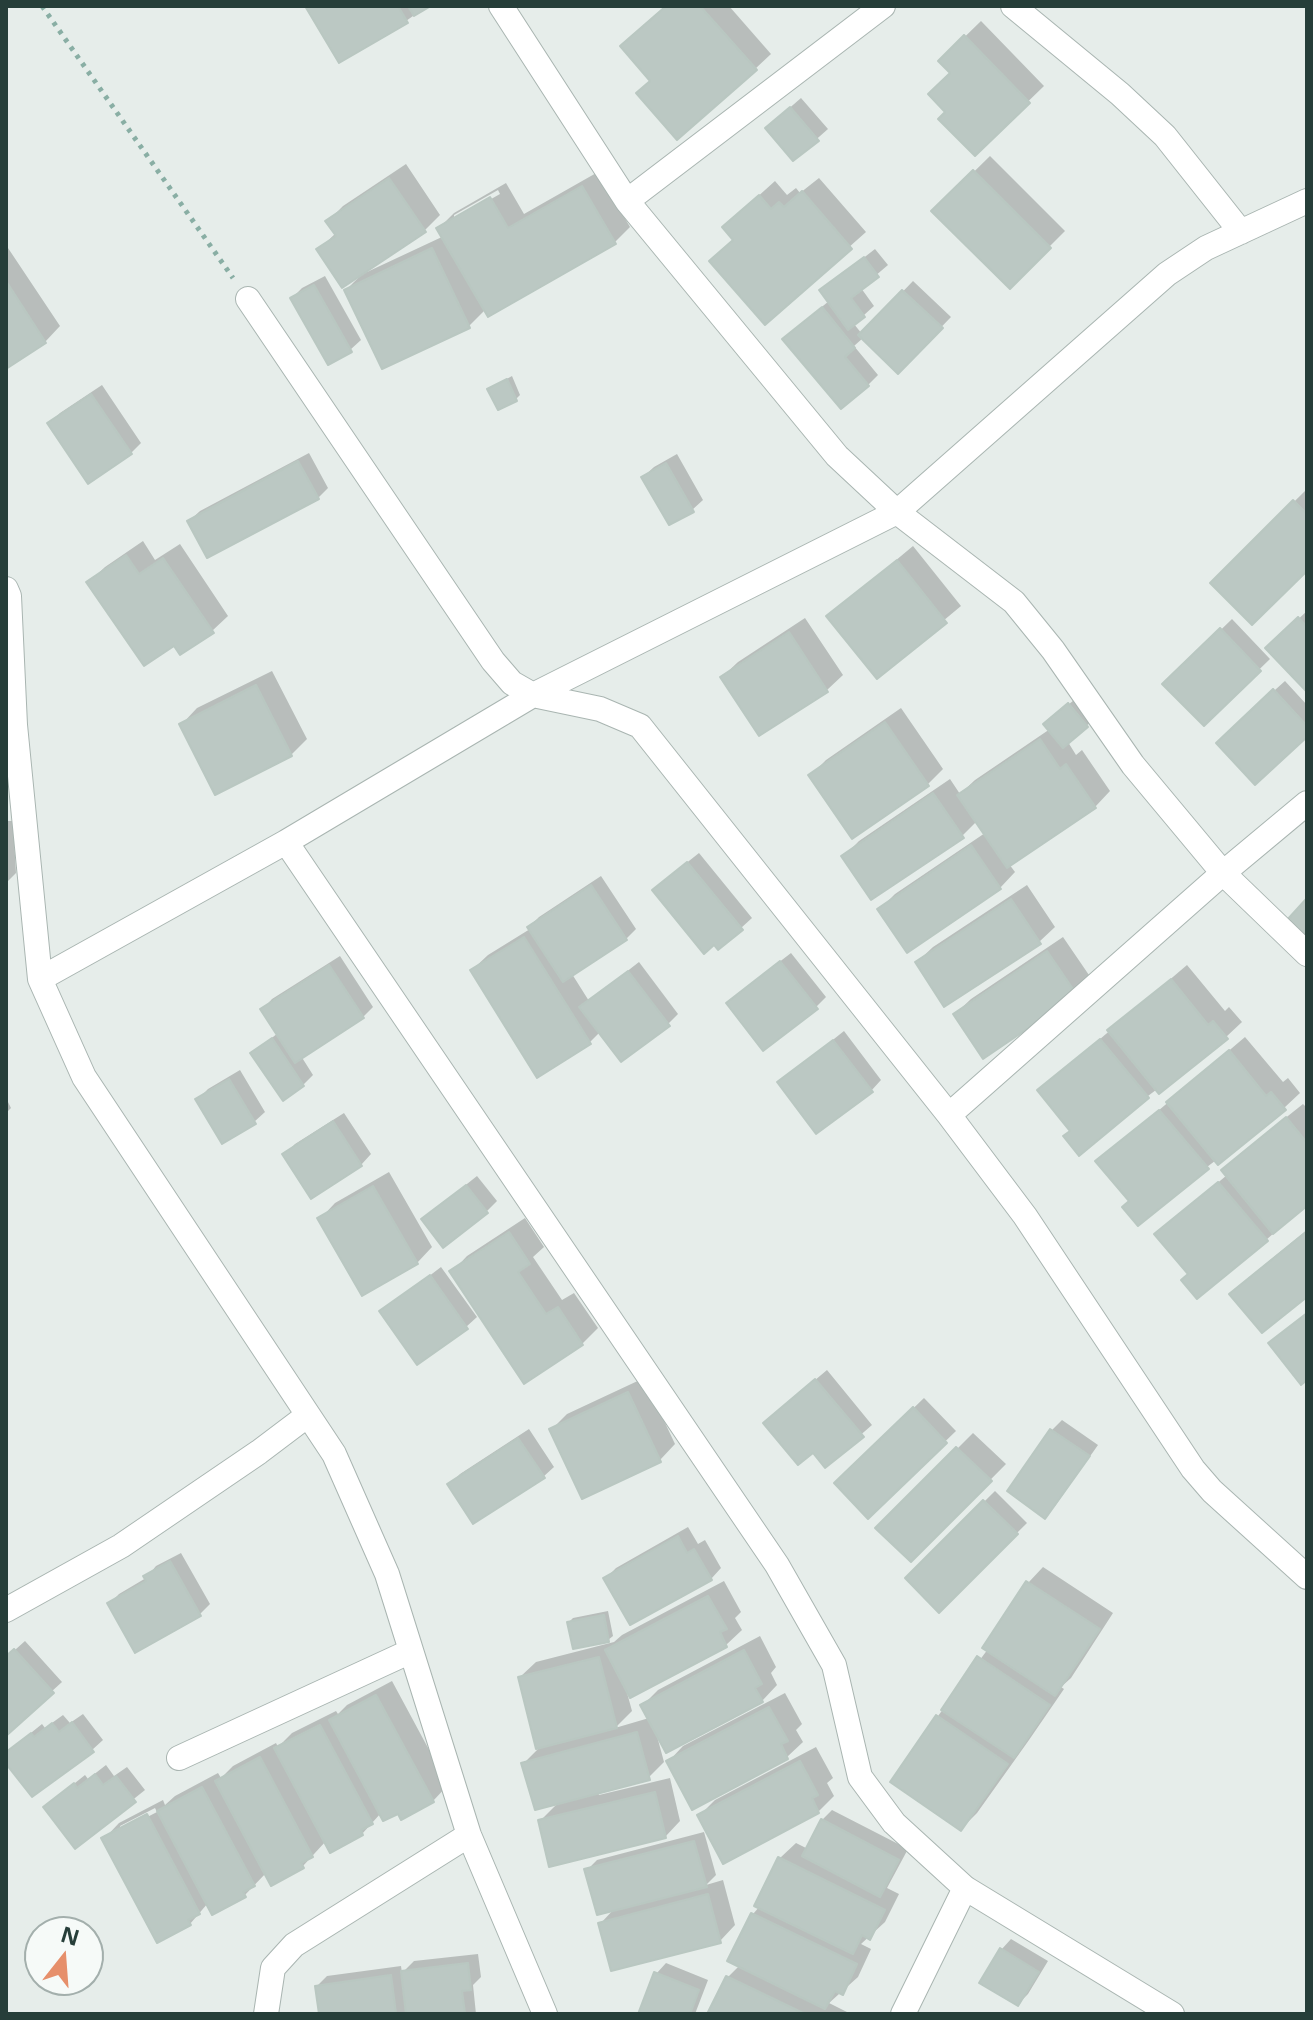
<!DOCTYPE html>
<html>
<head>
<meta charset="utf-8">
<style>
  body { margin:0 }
  #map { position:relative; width:1313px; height:2020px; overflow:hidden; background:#e6edea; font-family:"Noto Sans",sans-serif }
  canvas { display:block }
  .frame { position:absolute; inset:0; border:8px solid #263e39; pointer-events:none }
  .north { position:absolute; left:24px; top:1916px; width:80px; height:80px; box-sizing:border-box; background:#f6faf8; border:2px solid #a3afac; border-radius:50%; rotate:17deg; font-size:22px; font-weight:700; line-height:32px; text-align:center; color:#263e39 }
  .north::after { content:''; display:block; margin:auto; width:28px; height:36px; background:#e68f6b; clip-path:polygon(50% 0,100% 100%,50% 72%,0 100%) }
</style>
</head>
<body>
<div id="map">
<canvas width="1313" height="2020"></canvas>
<div class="frame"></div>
<div class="north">N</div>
</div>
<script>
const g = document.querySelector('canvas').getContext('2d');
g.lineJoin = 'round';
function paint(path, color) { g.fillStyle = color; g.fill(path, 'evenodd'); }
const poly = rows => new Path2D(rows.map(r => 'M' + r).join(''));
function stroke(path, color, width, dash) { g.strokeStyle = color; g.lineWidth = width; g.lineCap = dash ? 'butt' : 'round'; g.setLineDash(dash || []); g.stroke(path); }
paint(poly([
  [308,6,427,6,406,21],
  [666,6,729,6,771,54,755,69,652,79],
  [981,21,1044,86,975,153,948,112,952,73,940,61],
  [801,98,828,129,794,159,778,118],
  [990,156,1065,231,1010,286,934,211],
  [406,164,440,215,425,230,366,270,367,272,444,236,439,228,454,213,506,183,524,214,598,172,630,227,614,243,486,309,469,326,346,290,360,276,318,250,336,233,328,221,343,206],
  [498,190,500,194,454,220,454,215],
  [819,178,866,232,765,322,735,239,724,227,775,181,787,195,796,188,800,193],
  [6,245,60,326,45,342,6,366],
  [875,249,888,265,861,288,874,306,854,324,862,334,913,281,951,317,898,372,863,338,854,346,878,375,868,385,795,329,829,301,821,291],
  [325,276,361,340,350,350,292,298,302,288],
  [512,376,520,395,516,399,489,389],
  [102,385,141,443,131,453,50,423,60,413],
  [309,453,328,488,318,498,189,521,200,511],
  [677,454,703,500,692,510,643,477,654,467],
  [1307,489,1307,568,1212,583],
  [143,541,155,560,180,544,228,616,212,631,175,643,89,582,105,567],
  [913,546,961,606,877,676,829,616],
  [1307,611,1307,689,1267,648],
  [805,618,843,675,827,690,760,734,722,677,738,662],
  [1232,619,1270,659,1204,723,1165,684],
  [272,671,307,739,291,755,182,724,197,708],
  [1285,681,1307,705,1307,735,1228,732],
  [1074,700,1092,721,1068,742,1076,755,1082,750,1110,791,1095,807,1009,864,1015,872,1000,888,879,910,895,894,985,833,977,821,962,836,844,856,859,841,950,779,960,794,975,780,1050,729,1050,720],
  [901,708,943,769,928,784,811,775,826,760],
  [6,821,13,821,16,873,6,883],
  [699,853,752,918,719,948,665,880],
  [601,876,636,929,626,939,572,974,589,1001,639,962,678,1014,668,1024,600,1032,589,1043,472,970,488,955,530,929,529,927,539,917],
  [1027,885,1055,927,1039,942,917,962,933,947],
  [1063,937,1091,978,1075,994,955,1014,971,999],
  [791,953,826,997,816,1007,739,993],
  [340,956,373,1007,363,1017,301,1056,313,1075,303,1085,253,1053,278,1033,262,1010,272,999],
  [1187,965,1225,1011,1229,1007,1242,1022,1226,1037,1148,1096,1072,1131,1039,1091],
  [844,1031,881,1080,871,1091,780,1082],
  [1245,1037,1283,1082,1288,1078,1300,1093,1284,1108,1207,1167,1131,1201,1098,1162],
  [240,1070,265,1112,254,1122,198,1099,208,1089],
  [6,1098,11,1108,6,1113],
  [1303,1104,1307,1108,1307,1204,1266,1240,1157,1234,1227,1175,1224,1171,1239,1155],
  [344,1113,371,1154,361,1165,285,1154,295,1144],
  [389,1172,432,1247,417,1263,320,1219,335,1203],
  [477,1176,497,1201,486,1212,423,1219],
  [525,1218,544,1247,533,1257,562,1300,574,1293,598,1328,582,1344,452,1272,467,1256],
  [1307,1230,1307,1295,1232,1294,1247,1279],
  [441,1267,477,1317,466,1327,382,1312],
  [827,1370,872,1425,826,1465,776,1413],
  [644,1378,675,1444,660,1460,551,1430,567,1414],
  [924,1398,956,1431,868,1516,836,1483],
  [1062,1420,1098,1445,1055,1506,1045,1516,1052,1430],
  [529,1429,554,1467,543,1477,450,1484,460,1474],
  [973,1433,1006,1464,911,1560,878,1528],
  [995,1491,1027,1523,939,1610,907,1578],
  [688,1527,698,1544,705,1540,721,1568,711,1579,606,1578,616,1568],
  [181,1553,210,1604,200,1614,109,1604,119,1594,146,1578,156,1566],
  [1043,1567,1113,1613,1071,1678,1061,1687,1064,1689,1029,1740,977,1813,961,1829,938,1716,988,1649,1028,1583],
  [724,1581,741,1612,735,1618,742,1630,726,1645,626,1689,632,1711,615,1728,649,1718,643,1705,658,1690,760,1636,776,1667,771,1673,777,1685,762,1701,657,1736,664,1762,648,1778,598,1792,599,1795,670,1778,680,1821,665,1837,540,1821,559,1802,523,1764,538,1749,520,1677,536,1662,614,1642,622,1635],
  [608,1611,613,1636,608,1640,569,1622,573,1618],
  [25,1641,62,1682,6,1733,6,1658],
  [392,1681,448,1785,433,1801,381,1813,362,1834,326,1841,303,1866,266,1873,244,1896,208,1903,190,1924,104,1839,119,1823,163,1800,165,1805,175,1796,218,1773,221,1778,233,1766,276,1743,278,1747,292,1733,336,1711,338,1714,347,1705],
  [155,1808,157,1812,120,1831,120,1826],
  [785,1693,802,1724,796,1730,803,1742,787,1757,668,1762,683,1746],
  [83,1714,103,1740,92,1750,6,1760,6,1753,42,1724,45,1728,63,1715,70,1723],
  [816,1747,833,1778,827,1783,834,1796,818,1812,699,1816,715,1800],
  [106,1765,114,1776,127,1767,145,1790,75,1846,45,1807,85,1775,88,1779],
  [832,1810,908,1849,887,1888,899,1894,885,1922,861,1944,871,1949,858,1977,829,2003,847,2012,845,2014,710,2014,728,1977,740,1965,730,1960,753,1914,760,1906,780,1858,796,1843,808,1849,822,1820],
  [704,1832,716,1875,706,1885,723,1880,735,1925,720,1941,600,1924,615,1908,587,1870,597,1860],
  [1011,1939,1048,1961,1028,1994,1018,2004,1001,1950],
  [478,1954,481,1977,473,1985,476,2014,321,2014,317,1986,327,1976,401,1966,402,1973,414,1961],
  [666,1963,708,1980,695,2014,640,2014,656,1974]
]), '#0003');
const building = poly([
  [305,6,398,6,408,23,339,63,305,6],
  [408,6,431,6,414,16,408,6],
  [666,6,700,6,757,70,677,140,636,93,650,81,620,46,666,6],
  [964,35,1030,103,975,156,938,119,945,112,928,94,950,73,938,61,964,35],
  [790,107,819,141,793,161,765,128,790,107],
  [973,170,1051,248,1010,289,931,211,973,170],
  [389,178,426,232,342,288,316,249,336,236,325,221,389,178],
  [582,186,616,244,488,317,436,228,490,197,508,228,582,186],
  [802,191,852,249,765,325,709,261,733,240,722,227,759,195,771,209,779,202,784,207,802,191],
  [432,248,470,328,382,369,344,290,432,248],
  [864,257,879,277,851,298,865,317,848,330,819,290,864,257],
  [6,281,46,343,6,369,6,281],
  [314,285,352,352,328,365,290,298,314,285],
  [902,290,943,328,898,374,858,335,902,290],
  [822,307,855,348,845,357,869,386,841,409,782,339,822,307],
  [507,379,517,401,498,410,487,389,507,379],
  [91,394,132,454,88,484,47,423,91,394],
  [298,461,319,499,207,558,187,521,298,461],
  [666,463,694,512,669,525,641,477,666,463],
  [1293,500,1307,514,1307,571,1252,625,1210,583,1293,500],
  [126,555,139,574,163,558,214,633,180,655,174,646,144,666,86,582,126,555],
  [897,560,947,623,877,679,826,616,897,560],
  [1298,617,1307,627,1307,692,1265,648,1298,617],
  [1220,628,1261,671,1204,726,1162,684,1220,628],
  [789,632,828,692,759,736,720,677,789,632],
  [256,685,292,756,215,795,179,724,256,685],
  [1273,689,1307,726,1307,737,1255,785,1216,743,1273,689],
  [1068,703,1088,727,1063,748,1043,724,1068,703],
  [885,722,929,786,852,839,808,775,885,722],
  [1040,739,1060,769,1066,764,1096,808,1007,868,957,795,1040,739],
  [933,793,964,838,871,900,841,856,933,793],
  [971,845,1001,889,907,953,877,909,971,845],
  [687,862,743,930,718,950,714,945,704,954,652,890,687,862],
  [591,885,627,940,563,982,527,927,591,885],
  [1307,898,1307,937,1287,920,1307,898],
  [1011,899,1041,944,944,1007,915,962,1011,899],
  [524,937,591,1044,537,1078,470,970,524,937],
  [1047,951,1077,995,983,1059,953,1014,1047,951],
  [780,961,818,1009,763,1051,726,1003,780,961],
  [329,965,364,1018,295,1063,260,1009,329,965],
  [628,971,670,1026,621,1062,579,1007,628,971],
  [1171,979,1208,1025,1213,1021,1228,1039,1159,1094,1107,1030,1171,979],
  [272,1038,304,1086,283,1101,250,1053,272,1038],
  [1100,1039,1149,1098,1079,1156,1063,1136,1070,1131,1037,1090,1100,1039],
  [833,1040,873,1092,816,1134,777,1082,833,1040],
  [1229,1050,1266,1096,1271,1092,1286,1110,1218,1165,1166,1102,1229,1050],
  [229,1079,256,1124,222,1144,195,1099,229,1079],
  [1159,1110,1209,1169,1138,1226,1122,1207,1129,1201,1095,1161,1159,1110],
  [1286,1117,1307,1143,1307,1206,1273,1234,1221,1170,1286,1117],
  [333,1121,362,1166,311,1199,282,1154,333,1121],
  [1218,1182,1268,1241,1197,1299,1181,1280,1188,1274,1154,1234,1218,1182],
  [466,1185,488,1213,443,1248,421,1219,466,1185],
  [373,1186,418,1264,362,1296,317,1218,373,1186],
  [1307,1231,1307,1297,1262,1333,1229,1294,1307,1231],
  [509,1232,530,1264,518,1272,546,1314,558,1307,583,1345,524,1384,449,1271,509,1232],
  [430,1275,468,1329,417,1365,379,1311,430,1275],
  [1307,1313,1307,1380,1301,1385,1268,1343,1307,1313],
  [815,1379,864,1437,825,1468,813,1453,798,1465,763,1423,815,1379],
  [628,1392,661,1462,582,1499,549,1429,628,1392],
  [913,1407,947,1443,868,1519,834,1483,913,1407],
  [1050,1429,1090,1456,1045,1519,1007,1491,1050,1429],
  [518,1438,545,1478,473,1524,447,1484,518,1438],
  [956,1447,992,1481,911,1562,875,1528,956,1447],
  [983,1500,1018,1534,939,1613,905,1578,983,1500],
  [678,1536,687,1553,694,1549,712,1580,630,1625,603,1578,678,1536],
  [170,1561,201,1616,135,1653,107,1603,146,1581,143,1576,170,1561],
  [1026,1581,1100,1629,1055,1696,982,1648,1026,1581],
  [708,1596,727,1629,720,1632,727,1647,630,1698,605,1650,708,1596],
  [604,1615,609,1642,573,1649,567,1622,604,1615],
  [14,1649,54,1693,6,1736,6,1656,14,1649],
  [744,1650,762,1684,755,1688,763,1702,666,1753,640,1705,744,1650],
  [977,1656,1050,1705,1014,1758,941,1710,977,1656],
  [599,1657,617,1728,536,1749,518,1677,599,1657],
  [376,1695,434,1802,401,1820,398,1814,383,1821,329,1720,376,1695],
  [769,1707,788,1741,781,1744,788,1759,692,1810,666,1761,769,1707],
  [936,1715,1008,1764,961,1831,890,1782,936,1715],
  [72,1722,94,1752,32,1797,6,1764,6,1752,31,1733,34,1737,52,1723,59,1732,72,1722],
  [320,1725,373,1824,361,1830,363,1835,330,1853,274,1748,320,1725],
  [637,1732,650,1780,535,1810,521,1763,637,1732],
  [260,1757,313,1857,301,1863,304,1868,271,1886,215,1781,260,1757],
  [800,1761,818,1795,812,1798,819,1813,723,1864,697,1815,800,1761],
  [95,1774,103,1785,116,1776,136,1802,75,1849,43,1807,74,1783,77,1788,95,1774],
  [202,1787,255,1886,243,1892,246,1897,212,1915,157,1811,202,1787],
  [655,1792,666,1838,549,1867,538,1820,655,1792],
  [147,1814,200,1914,188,1920,191,1925,157,1943,101,1838,147,1814],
  [821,1819,899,1860,880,1897,802,1856,821,1819],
  [694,1841,707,1887,597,1915,584,1869,694,1841],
  [778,1857,885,1910,870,1940,862,1935,853,1954,754,1906,778,1857],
  [708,1894,721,1943,611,1971,598,1923,708,1894],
  [751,1913,857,1964,843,1995,835,1991,825,2009,727,1961,751,1913],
  [1000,1948,1039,1972,1018,2006,979,1983,1000,1948],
  [468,1963,471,1990,462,1991,465,2014,406,2014,401,1971,468,1963],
  [654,1972,699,1990,690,2014,638,2014,654,1972],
  [391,1975,396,2014,319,2014,315,1986,391,1975],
  [726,1976,805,2014,707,2014,726,1976]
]);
paint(building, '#bbc8c3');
stroke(building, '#b9c7c1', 2);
const minor = poly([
  [501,6,627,201,837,456,897,512,1014,602,1053,650,1133,765,1223,873,1307,803],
  [1013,6,1120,94,1165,136,1241,232],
  [627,201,883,6],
  [248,299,493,661,512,683,533,695,600,709,640,726,949,1115,1025,1216,1193,1469,1212,1491,1307,1577],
  [6,589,9,596,15,725,40,979,84,1077,334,1454,387,1574,469,1835,545,2014],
  [286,842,777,1565,834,1665,860,1777,894,1823,965,1888,1172,2014],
  [40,979,286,842,533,695,897,512,1167,274,1206,248,1307,201],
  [949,1115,1223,873,1307,954],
  [6,1610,121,1546,259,1452,308,1415],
  [179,1758,411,1651],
  [266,2014,273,1968,294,1945,469,1835],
  [903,2014,965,1888]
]);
stroke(minor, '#a9b5b1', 26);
stroke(poly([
  [42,6,233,278]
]), '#89aea4', 5, [4, 6]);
stroke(minor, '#fff', 24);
</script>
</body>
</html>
